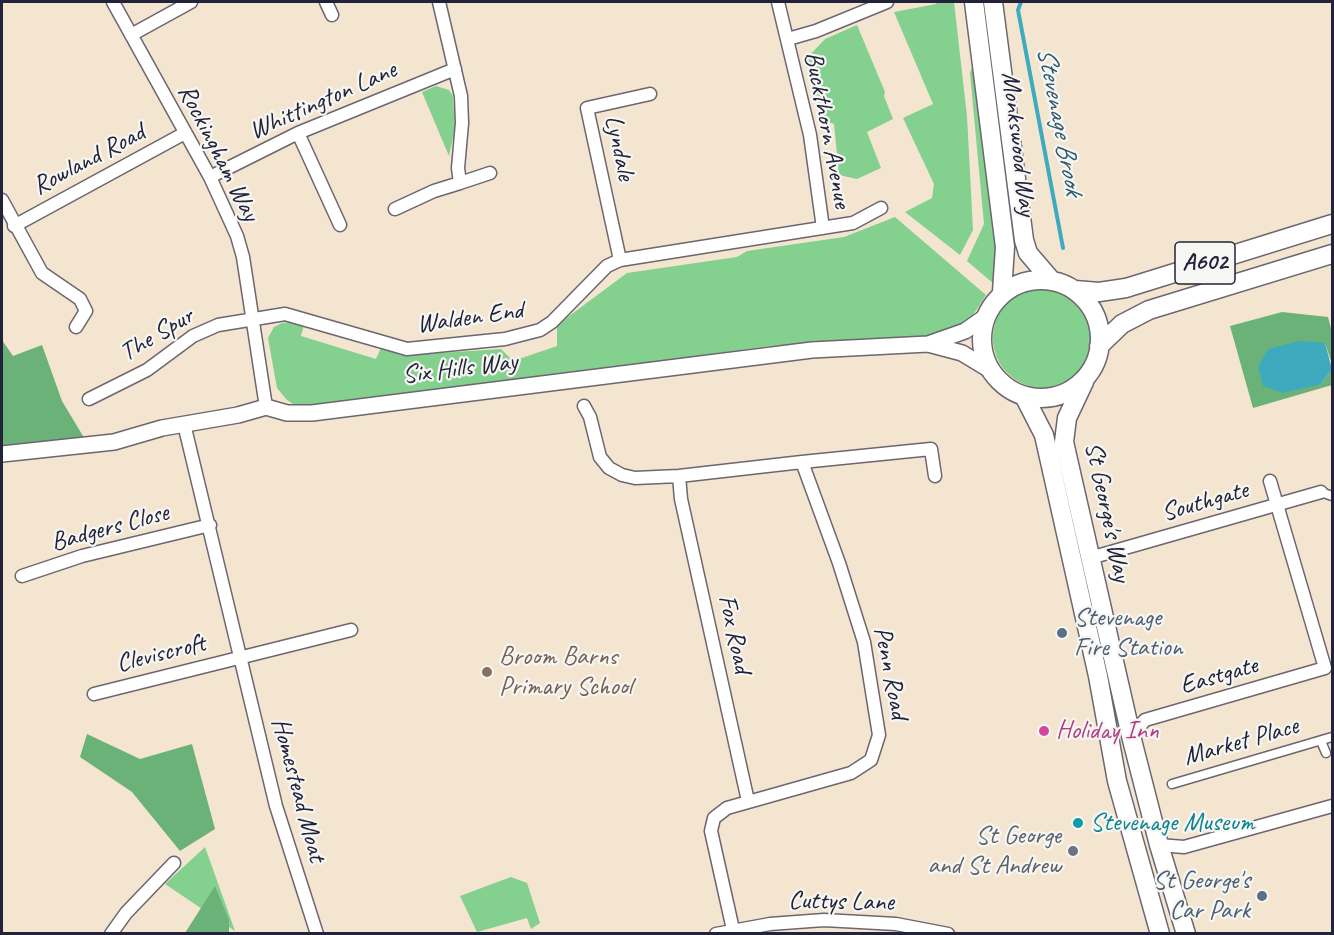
<!DOCTYPE html>
<html>
<head>
<meta charset="utf-8">
<style>
  body { margin:0 }
  #map { position:relative; width:1334px; height:935px; overflow:hidden; background:#f3e5d0; font-family:Caveat,sans-serif }
  canvas { display:block }
  .frame { position:absolute; inset:0; border:3px solid #22223b; pointer-events:none }
</style>
</head>
<body>
<div id="map">
<canvas width="1334" height="935"></canvas>
<div class="frame"></div>
</div>
<script>
const g = document.querySelector('canvas').getContext('2d');
g.lineJoin = 'round';
function paint(path, color) { g.fillStyle = color; g.fill(path, 'evenodd'); }
const poly = rows => new Path2D(rows.map(r => 'M' + r).join(''));
function stroke(path, color, width, dash) { g.strokeStyle = color; g.lineWidth = width; g.lineCap = dash ? 'butt' : 'round'; g.setLineDash(dash || []); g.stroke(path); }
function label(font, color, halo, rows, align = 'center') {
  g.font = font + ' Caveat,sans-serif'; g.lineWidth = 4.5; g.setLineDash([]); g.textBaseline = 'middle'; g.strokeStyle = halo; g.fillStyle = color; for (const [text, x, y, turn = 0] of rows) {
    g.save(); g.translate(x, y); g.rotate((+turn || 0) * Math.PI / 180); g.textAlign = isNaN(turn) ? turn : align; if (halo) g.strokeText(text, 0, 0); g.fillText(text, 0, 0); g.restore();
  }
}
paint(poly([
  [936,2,954,2,967,116,973,230,960,255,905,212,932,198,934,184,903,118,933,104,894,12,936,4],
  [857,25,885,92,884,96,893,119,867,132,881,168,857,179,839,175,834,124,823,120,807,58,825,39],
  [974,60,1000,242,997,279,994,284,967,261,984,224,970,73],
  [436,86,449,90,453,96,455,128,449,156,422,92],
  [895,217,986,295,973,315,957,328,924,337,769,346,313,409,298,407,287,400,277,388,268,338,274,327,282,323,291,322,304,325,301,336,376,359,381,348,408,355,501,349,513,361,557,346,557,325,627,273,737,257,747,251,844,237],
  '993 338a50 50 0 1 1 100 0a50 50 0 1 1-100 0Z',
  [205,847,235,931,165,884],
  [511,877,527,883,540,923,531,929,527,918,477,932,460,896]
]), '#84d08e');
paint(poly([
  [1282,312,1328,317,1332,332,1332,364,1325,343,1321,384,1332,369,1332,385,1253,408,1230,326],
  [2,340,13,356,42,345,62,401,86,441,2,448],
  [87,734,140,759,192,744,215,829,180,851,132,792,80,757],
  [215,886,229,920,229,933,185,933]
]), '#6bb279');
paint(poly([
  [1300,341,1325,343,1332,369,1321,384,1283,393,1263,386,1258,367,1268,349]
]), '#3eaabd');
stroke(poly([
  [1021,2,1018,10,1063,248]
]), '#3eaabd', 4);
const pedestrian = poly([
  [1321,492,1332,496],
  [1321,741,1326,753],
  [1172,784,1332,737]
]);
const minor = poly([
  [113,2,210,177,237,236,243,257,266,407],
  [326,2,332,15],
  [778,2,810,135,823,228],
  [131,35,191,2],
  [788,39,816,31,887,2],
  [298,133,340,225],
  [210,177,298,133,455,69],
  [460,183,490,173],
  [2,200,42,273,80,299,86,311,76,327],
  [395,209,434,191,460,183,458,168,462,123,461,96,439,2],
  [14,226,185,133],
  [620,260,587,108,650,94],
  [89,399,147,370,193,336,218,325,285,314,407,349,505,339,540,330,552,322,607,266,620,260,853,223,881,208],
  [584,406,590,417,600,457,609,468,622,475,635,478,679,476,802,462,839,563,864,642,879,735,871,760,851,773,727,808,714,818,711,831,734,934],
  [184,424,276,806,317,934],
  [802,462,931,449,935,476],
  [679,476,681,499,748,801],
  [1090,558,1321,492],
  [22,576,82,556,210,525],
  [94,694,351,630],
  [1131,736,1145,720,1325,668,1270,481],
  [1159,845,1184,847,1332,806],
  [111,934,126,913,174,863],
  [716,934,770,924,824,920,896,924,948,934]
]);
const tertiary = poly([
  [928,344,962,353,990,370],
  [2,454,114,442,162,428,238,415,266,407,287,413,312,413,812,350,928,344,965,331,985,317]
]);
const primary = poly([
  [974,2,1005,247,1002,292],
  [993,2,1024,240,1028,253,1052,281],
  '982 339a59 59 0 1 1 118 0a59 59 0 1 1-118 0Z',
  [1075,290,1099,292,1126,288,1332,224],
  [1099,346,1122,324,1149,310,1332,254],
  [1084,382,1067,418,1064,442,1131,736,1159,845,1186,934],
  [1024,396,1044,435,1098,676,1117,781,1160,934]
]);
stroke(pedestrian, '#6b666f', 11);
stroke(minor, '#6b666f', 15);
stroke(tertiary, '#6b666f', 18);
stroke(primary, '#6b666f', 21);
stroke(pedestrian, '#fff', 8);
stroke(minor, '#fff', 12);
stroke(tertiary, '#fff', 15);
stroke(primary, '#fff', 18);
for (const [x, y, r, color] of [
  [1062,633,6,"#5c6f8a"],
  [487,672,6,"#8d6e63"],
  [1044,731,6,"#d1479c"],
  [1078,823,6,"#0f9aa8"],
  [1073,851,6,"#6b7280"],
  [1262,896,6,"#5c6f8a"]
]) { const dot = new Path2D(); dot.arc(x, y, r, 0, 2 * Math.PI); g.fillStyle = color; g.fill(dot); stroke(dot, '#f6f6f2', 2); }
for (const [x, y, w] of [
  [1205,263,60]
]) { const box = new Path2D(); box.roundRect(x - w / 2, y - 21, w, 42, 4.5); g.fillStyle = '#f6f6f2'; g.fill(box); stroke(box, '#22223b', 1.5); }
label('bold 24px', '#22223b', null, [
  ["A602",1205,263]
]);
label('26px', '#22223b', '#f6f6f2', [
  ["Whittington Lane",323,101,-24],
  ["Buckthorn Avenue",827,130,79],
  ["Monkswood Way",1018,144,83],
  ["Lyndale",619,148,78],
  ["Rockingham Way",218,153,63],
  ["Rowland Road",89,160,-28],
  ["Walden End",470,318,-8],
  ["The Spur",157,335,-31],
  ["Six Hills Way",460,369,-7],
  ["Southgate",1205,502,-16],
  ["St George's Way",1107,512,78],
  ["Badgers Close",110,528,-15],
  ["Fox Road",734,634,78],
  ["Cleviscroft",161,654,-14],
  ["Penn Road",890,673,79],
  ["Eastgate",1219,676,-16],
  ["Market Place",1241,742,-16],
  ["Homestead Moat",298,790,75],
  ["Cuttys Lane",841,902,1]
]);
label('26px', '#4e5e75', '#f6f6f2', [
  ["Stevenage",1074,618],
  ["Fire Station",1074,648],
  ["St George's",1250,881,"right"],
  ["Car Park",1250,911,"right"]
], 'left');
label('26px', '#785e54', '#f6f6f2', [
  ["Broom Barns",499,657],
  ["Primary School",499,687]
], 'left');
label('26px', '#b23c85', '#f6f6f2', [
  ["Holiday Inn",1056,731]
], 'left');
label('26px', '#0d838f', '#f6f6f2', [
  ["Stevenage Museum",1090,823]
], 'left');
label('26px', '#5b616d', '#f6f6f2', [
  ["St George",1061,836],
  ["and St Andrew",1061,866]
], 'right');
label('italic 27px', '#2d586f', '#f6f6f2', [
  ["Stevenage Brook",1059,121,79]
]);
</script>
</body>
</html>
